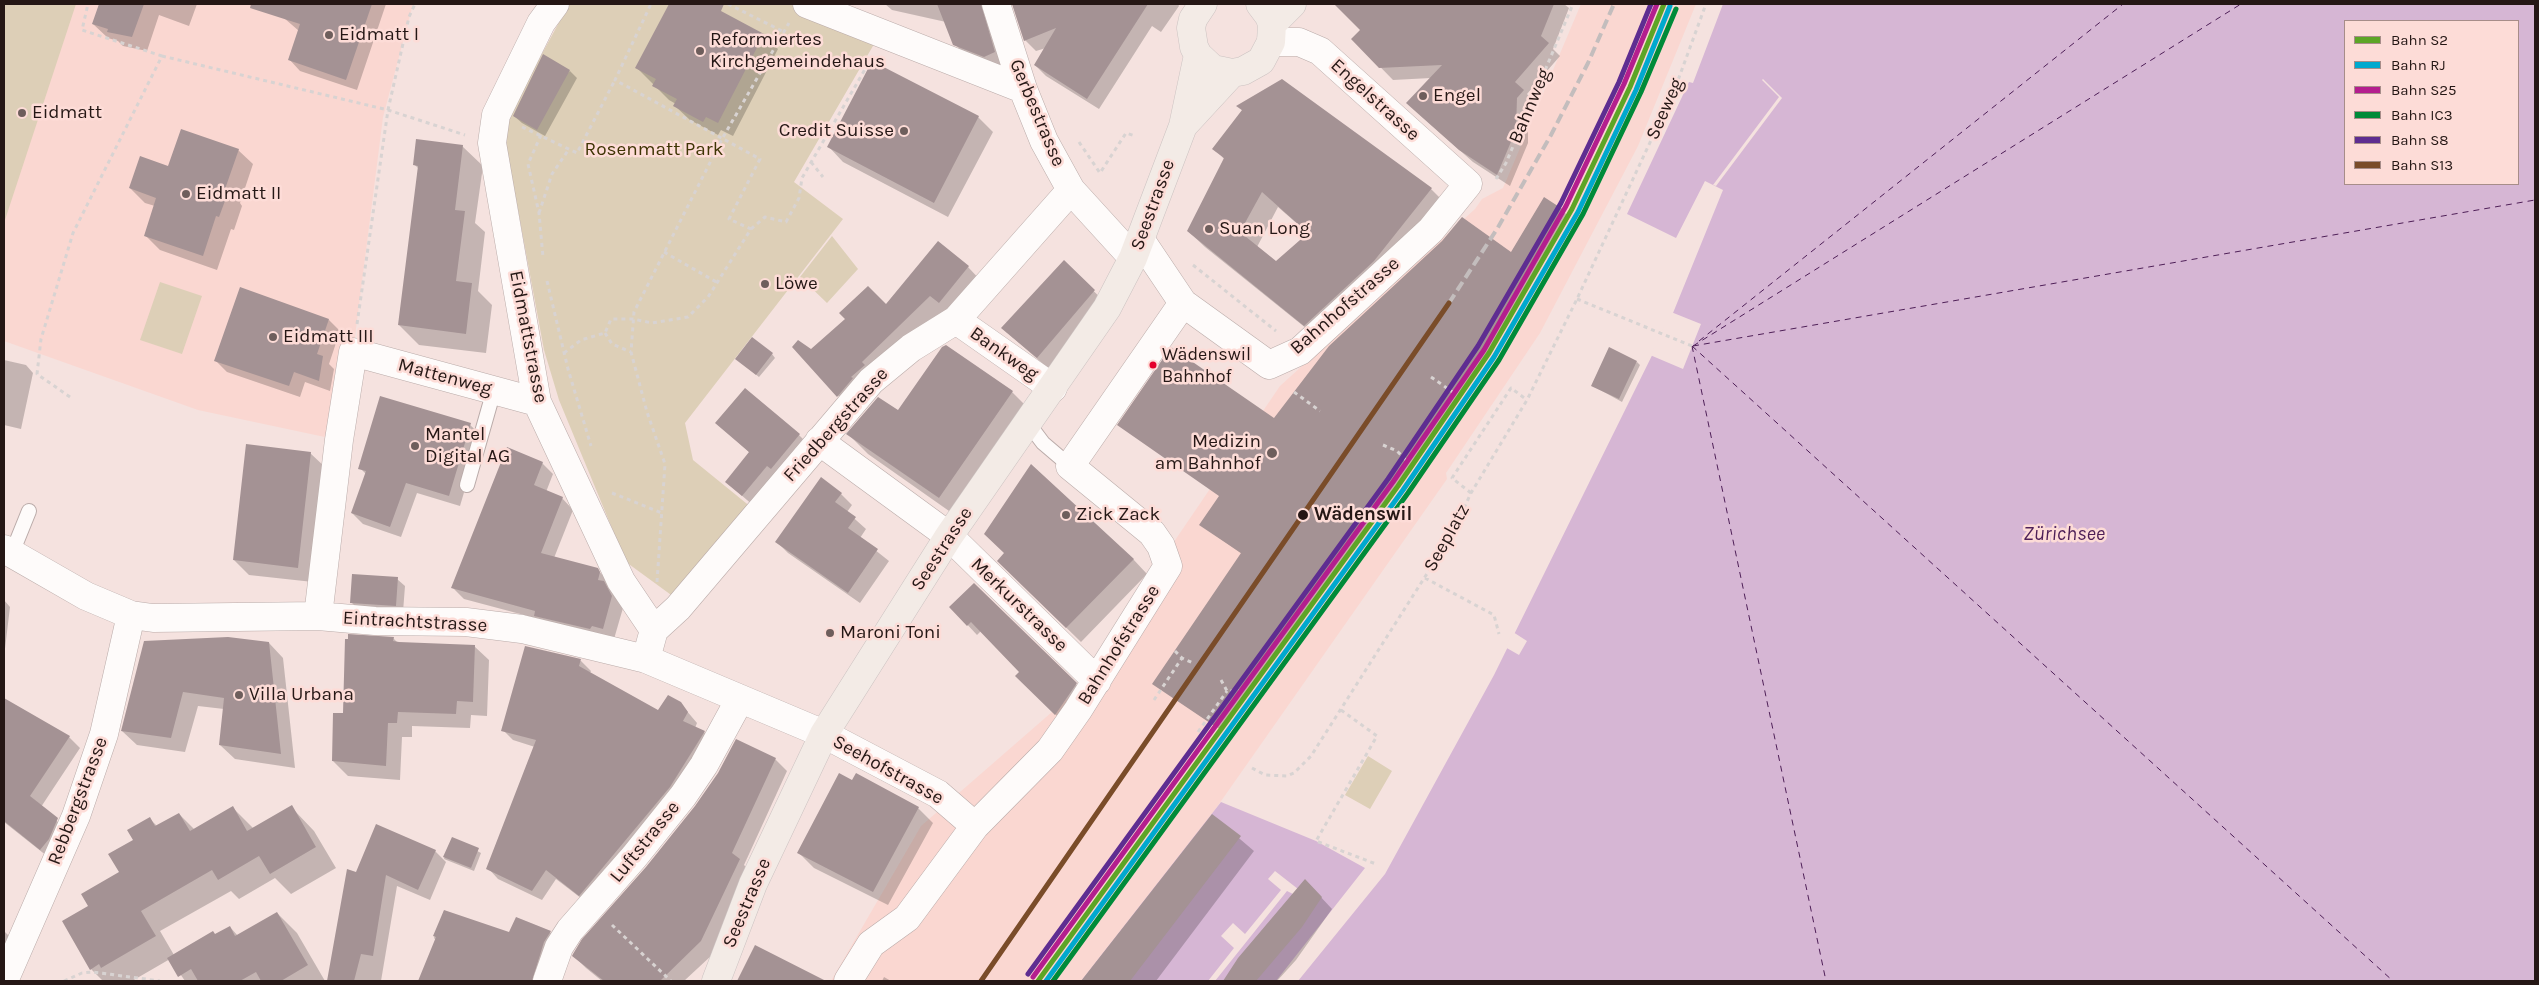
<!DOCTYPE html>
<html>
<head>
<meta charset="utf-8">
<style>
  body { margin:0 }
  #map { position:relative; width:2539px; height:985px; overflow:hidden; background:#f5e2df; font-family:Karla,sans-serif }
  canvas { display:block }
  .frame { position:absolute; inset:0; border:5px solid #251715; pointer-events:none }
  .legend { position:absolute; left:2344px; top:20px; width:175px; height:165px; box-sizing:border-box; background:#fddcd7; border:1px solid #a78d89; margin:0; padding:6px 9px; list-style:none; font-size:15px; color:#251715 }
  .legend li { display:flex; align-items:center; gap:10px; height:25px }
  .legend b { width:25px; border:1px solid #a78d89 }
</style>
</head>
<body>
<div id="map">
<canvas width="2539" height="985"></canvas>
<div class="frame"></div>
<ul class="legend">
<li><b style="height:6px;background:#5da526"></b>Bahn S2</li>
<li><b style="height:6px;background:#00a9ce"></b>Bahn RJ</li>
<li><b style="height:6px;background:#b41e8e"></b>Bahn S25</li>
<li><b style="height:6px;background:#008b39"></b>Bahn IC3</li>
<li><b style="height:6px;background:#5e2d91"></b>Bahn S8</li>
<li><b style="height:6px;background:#7a4c29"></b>Bahn S13</li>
</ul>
</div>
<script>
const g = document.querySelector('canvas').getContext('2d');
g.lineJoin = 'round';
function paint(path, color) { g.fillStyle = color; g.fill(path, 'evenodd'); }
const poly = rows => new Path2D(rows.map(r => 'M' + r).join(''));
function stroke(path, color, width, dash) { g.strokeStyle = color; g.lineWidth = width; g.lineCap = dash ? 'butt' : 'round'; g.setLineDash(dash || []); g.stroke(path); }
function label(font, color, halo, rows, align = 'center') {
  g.font = font + ' Karla,sans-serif'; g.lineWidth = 5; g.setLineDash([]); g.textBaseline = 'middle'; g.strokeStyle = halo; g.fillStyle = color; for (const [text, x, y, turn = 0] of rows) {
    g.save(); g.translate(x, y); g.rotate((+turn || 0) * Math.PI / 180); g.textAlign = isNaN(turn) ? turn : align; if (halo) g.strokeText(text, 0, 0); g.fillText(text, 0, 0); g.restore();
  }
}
paint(poly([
  [4,4,413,4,383,117,353,352,339,440,198,410,4,341],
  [1581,4,1696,4,1638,146,1540,333,1446,473,1447,479,1212,814,1081,981,831,981,921,826,1091,678,1150,577,1280,386,1475,209,1482,199,1503,188]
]), '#fad7d1');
paint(poly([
  [4,4,76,4,4,223],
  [569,4,789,4,877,39,794,182,843,219,685,423,693,460,757,512,678,600,626,562,559,400,544,350,506,145,506,120],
  [832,236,858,269,827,303,800,277],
  [160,282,202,296,182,354,140,340],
  [1368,756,1392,771,1370,809,1345,795]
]), '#ddcfb7');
paint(poly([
  [1723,4,2535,4,2535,981,1298,981,1385,874,1494,675,1673,313,1723,190,1705,181,1676,238,1627,214,1689,82,1693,83],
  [2345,21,2518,21,2518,184,2345,184],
  [1221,802,1316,841,1365,868,1276,981,1081,981]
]), '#d6b6d4');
paint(poly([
  [1763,79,1782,98,1716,186,1713,185,1779,97,1762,80],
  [1671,312,1701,324,1683,369,1650,355],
  [1513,632,1527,641,1519,655,1505,647],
  [1275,871,1298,889,1293,894,1287,891,1215,981,1208,981,1234,948,1221,936,1233,923,1245,934,1281,890,1268,879]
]), '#f5e2df');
paint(poly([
  [100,4,197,4,189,26,159,15,147,51,123,46,118,41,108,38,93,24],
  [289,4,386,4,357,90,300,71,289,59,299,31,284,18],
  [671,4,704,4,763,35,778,49,733,136,721,130,718,135,690,120,675,106,676,104,669,100,637,68],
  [885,4,997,4,1005,63,996,67,966,56,955,44,946,22,892,10],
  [1014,4,1178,4,1179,6,1161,32,1152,26,1099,109,1046,76,1035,65,1046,48,1036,51,1025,40],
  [1342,4,1564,4,1569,8,1553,49,1560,56,1527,94,1535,103,1528,111,1528,143,1510,186,1473,162,1420,115,1431,78,1393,80,1353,39,1362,30,1339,7],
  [570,71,577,78,545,136,522,123,514,116],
  [1238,107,1431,189,1447,205,1322,341,1205,247,1188,231,1225,160,1214,148,1243,111],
  [1278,207,1309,234,1276,263,1257,247],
  [978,117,993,132,948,217,843,162,829,147],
  [462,146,483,166,475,223,485,232,478,291,492,305,486,353,419,345,399,325,419,169,414,164],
  [238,150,253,164,240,203,242,206,234,230,231,229,217,270,160,250,145,235,155,206,145,203,130,188,169,168],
  [1563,211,1567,215,1516,306,1458,398,1221,730,1158,687,1242,554,1205,528,1274,420,1511,253],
  [1064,262,1114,311,1058,377,1002,328],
  [968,267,983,283,853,412,794,347,811,351,886,306],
  [329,320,340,331,329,364,334,369,330,391,305,382,300,397,227,372,216,361],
  [946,346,1012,392,1032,412,959,518,868,454,848,434,899,412],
  [772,354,775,358,759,377,740,362],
  [4,360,26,365,33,373,21,429,4,425],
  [1637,362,1640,365,1622,402,1593,386],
  [717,423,799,435,810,446,754,506,726,482,750,453],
  [470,425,481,435,460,506,417,493,401,537,363,524,352,513,366,474,360,468],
  [310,453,325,467,313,582,249,575,234,560],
  [542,463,553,474,546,492,562,498,573,510,554,558,597,569,608,581,609,588,623,608,614,639,464,599,453,588],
  [841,494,852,505,847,512,866,529,860,538,889,561,860,603,788,553,777,542],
  [1133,559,1147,574,1081,642,998,561],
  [397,579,405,586,403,612,359,610,352,603],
  [974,584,1086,694,1065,724,1017,676,1021,672,981,631,977,635,951,607],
  [4,600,10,607,4,657],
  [393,638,398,643,474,646,489,660,487,716,471,715,470,728,412,726,412,737,402,737,400,780,348,776,333,761,344,715],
  [145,642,269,643,283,658,295,768,235,759,220,745,224,709,198,706,185,752,137,745,122,731],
  [526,647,581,661,591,671,590,673,659,712,680,703,697,723,695,728,704,732,714,742,590,905,556,879,542,900,498,879,488,868,535,747,513,740,503,730],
  [4,700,69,737,80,748,41,807,68,831,52,860,4,822,4,761,9,755,4,751],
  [775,759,787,771,744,865,751,872,712,955,684,981,602,981,586,968,574,956],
  [233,808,253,828,294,810,314,831,336,868,291,894,275,878,239,899,231,891,160,931,174,955,230,927,238,936,277,913,297,933,325,981,185,981,170,959,132,981,103,981,91,969,90,906,120,872,134,840,150,819,157,826,179,814,195,830],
  [918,808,933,823,888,905,814,868,799,853],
  [1213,816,1254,851,1156,981,1082,981],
  [452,838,481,853,474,871,444,859],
  [435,851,446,862,430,900,397,886,381,981,328,981,348,871,357,873],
  [1305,880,1332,909,1296,960,1277,981,1227,981,1239,959],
  [444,911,510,934,550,932,557,940,540,981,447,981,446,946,441,946,434,938],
  [4,931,10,937,4,956],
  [756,947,823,981,738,981],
  [884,977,891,981,882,981]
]), '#0003');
stroke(poly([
  [1699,341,2123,4],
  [1692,346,2393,981],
  [1692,346,1826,981],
  [1693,346,2535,200],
  [1693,346,2241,4]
]), '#4e1f57', 1, [6, 5]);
paint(poly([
  [99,4,144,4,132,37,107,32,108,29,92,24],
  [251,4,372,4,346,80,288,60,300,24,250,8],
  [669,4,724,4,721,11,764,34,718,123,706,117,703,122,673,106,677,99,652,86,656,79,635,68],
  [937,4,981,4,995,52,984,57,953,45],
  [1012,4,1148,4,1087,99,1034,65,1056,28,1024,41],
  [1334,4,1554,4,1541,36,1549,43,1515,82,1524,90,1517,98,1516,130,1497,175,1459,150,1406,103,1442,65,1379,68,1351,39,1360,30],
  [543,54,570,70,537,130,513,116],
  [872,61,979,116,934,203,827,147],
  [1282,79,1432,188,1374,261,1304,326,1187,231,1224,158,1212,149,1242,110,1236,106],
  [1262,192,1308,233,1276,261,1240,232],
  [181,129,239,149,225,189,229,190,219,217,216,216,203,256,144,236,156,198,129,188,140,156,168,166],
  [416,139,463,145,455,210,465,211,456,281,472,283,466,334,398,325,418,166,413,165],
  [1544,197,1564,210,1512,302,1455,394,1405,466,1216,727,1152,684,1241,553,1199,525,1219,496,1117,425,1171,347,1274,418,1329,346,1442,241,1462,217,1511,252],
  [938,241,969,266,939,303,930,296,862,362,865,365,851,377,853,378,837,397,792,347,798,340,811,349,845,319,839,313,868,286,886,304],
  [1064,260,1095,290,1037,358,1001,328],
  [240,287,329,319,317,354,323,356,319,381,294,372,289,386,214,361],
  [752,337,773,353,756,375,735,359],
  [946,345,1013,391,939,498,846,434,878,397,898,410,942,347],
  [1609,347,1637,361,1619,399,1591,386],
  [745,388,800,434,771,469,767,466,742,496,725,482,749,452,715,423],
  [380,396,471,423,449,496,406,483,390,527,351,513,366,471,358,469],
  [246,444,311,452,298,568,233,560],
  [507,447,543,462,534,485,563,497,541,553,598,568,600,572,598,580,604,581,612,596,603,629,592,626,590,629,534,616,535,611,451,588],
  [1031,464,1134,559,1066,628,997,561,1004,553,984,534],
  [821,477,842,493,835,502,856,517,848,528,878,549,848,593,775,542],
  [352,574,398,577,396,606,350,603],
  [974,583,1077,683,1055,715,1015,676,1019,672,971,622,967,626,949,607],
  [348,634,394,637,393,641,399,642,475,645,473,702,457,701,456,714,398,712,397,723,388,723,386,766,332,761,333,713,343,713,345,639,348,639],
  [228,637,269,642,281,754,219,745,224,698,183,692,171,738,121,731,144,641],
  [525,646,581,659,579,666,658,710,668,695,681,702,688,712,683,721,705,731,670,787,579,896,546,870,532,891,486,869,536,740,501,731],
  [4,698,70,736,30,796,58,818,49,839,40,850,4,821],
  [736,739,776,758,732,853,740,859,701,941,660,981,604,981,572,956,573,954,582,939,646,867,695,806,718,773],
  [839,773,852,780,856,773,919,807,873,892,797,853],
  [292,805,316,847,270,874,259,856,218,880,212,870,141,911,156,936,101,968,99,964,90,970,62,921,88,906,81,894,119,872,108,854,133,840,127,830,150,817,155,826,179,813,190,831,233,806,247,831],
  [1212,814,1241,836,1130,981,1081,981],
  [376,824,436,850,418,890,386,875,373,956,361,954,354,981,327,981,347,869,356,872],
  [452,837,479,848,471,868,443,857],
  [1305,879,1322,897,1302,927,1256,981,1223,981,1238,958],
  [444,910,509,932,516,917,551,931,544,942,532,981,418,981,436,937,433,936],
  [277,912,308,965,281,981,261,981,256,972,240,981,198,981,191,969,178,977,167,958,213,931,215,934,230,926,235,936],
  [755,945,826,981,737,981]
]), '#a49294');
const lane = poly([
  [1028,423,1043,443,1070,466],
  [467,485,494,390],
  [12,553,29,511]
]);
const street = poly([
  [555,4,541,23,496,115,492,143,537,402,621,581,654,630,646,659],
  [807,4,1023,89],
  [996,4,1023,89,1044,141,1071,190,1133,258],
  [1140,239,1183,303,1269,365,1300,351,1431,230,1468,184,1320,51,1299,42,1271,42],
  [956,320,1053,388],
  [819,441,949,536,1097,681],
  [4,549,86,596,131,615,153,618,318,616,375,621,466,622,522,629,646,659,824,734,938,794,975,826],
  [318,616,339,440,353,352,537,402],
  [654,630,678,608,871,381,911,348,956,320,1071,190],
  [4,981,76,816,104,734,131,615],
  [547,981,559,947,570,930,634,857,683,796,704,765,740,699],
  [848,981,871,944,907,918,975,826,1050,750,1078,710,1168,566,1161,546,1152,533,1070,466,1183,303]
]);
const primary = poly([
  [1203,4,1193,19,1191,28,1194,47,1198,55,1213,69,1232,73,1243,71,1261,61,1271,42,1272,24,1269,16,1260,4],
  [1272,24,1292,4],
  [1184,125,1232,73],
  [716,981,753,884,824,734,949,536,1107,308,1133,258,1183,126,1198,55]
]);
stroke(lane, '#baaba9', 16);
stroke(street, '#baaba9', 29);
stroke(primary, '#cbc2c1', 29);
stroke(poly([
  [728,4,784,32],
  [162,56,388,110,465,135],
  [522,127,577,153,615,80],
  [541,135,528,164,539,213,543,257],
  [1079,142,1100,173,1126,133,1135,136],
  [811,162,823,177],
  [1496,179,1506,163,1573,4],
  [539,213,552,174,569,149],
  [751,229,765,217,786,222,799,198,802,178,871,59],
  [664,252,718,283],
  [1193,265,1276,331],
  [547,281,568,369,591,446],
  [1577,299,1692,346],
  [357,324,388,110,409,17,415,4],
  [605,333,612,344,631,352],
  [564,353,581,340,605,333,611,319,633,319,652,323,688,317,708,297,751,229,729,219,760,159,615,80,651,4],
  [1431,377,1454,393],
  [1294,392,1320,411],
  [70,397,37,374,41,339,73,233,162,56,82,30,88,4],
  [1383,445,1397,451,1407,461],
  [612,493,662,513],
  [1471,493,1452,478,1511,388,1527,400],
  [1425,578,1494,615,1499,634],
  [657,582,665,464,647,412,631,352,634,312,722,139,789,23],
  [1175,651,1182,658,1193,663],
  [1221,680,1227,691,1240,691],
  [1154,700,1182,658],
  [1341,710,1377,736,1316,841,1376,864],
  [1198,732,1227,691],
  [1252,768,1265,775,1287,776,1294,773,1311,756,1451,536,1471,493,1527,400,1577,299,1674,91,1706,4],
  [612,925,671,981],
  [64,981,82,973,93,972,160,981]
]), '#d8d3d2', 3, [4, 4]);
stroke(lane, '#fefbfa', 14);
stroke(street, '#fefbfa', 28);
stroke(primary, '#f3ebe6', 28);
stroke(poly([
  [1449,303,1497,229,1551,135,1588,63,1614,4]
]), '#c3bdbd', 4, [10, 5]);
stroke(poly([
  [1038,981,1398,486,1489,353,1572,209,1630,87,1664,4]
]), '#5da526', 5);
stroke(poly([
  [1046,981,1403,490,1494,357,1578,212,1636,90,1670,6]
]), '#00a9ce', 5);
stroke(poly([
  [1033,977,1393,482,1484,350,1566,206,1624,84,1657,4]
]), '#b41e8e', 5);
stroke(poly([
  [1053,981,1408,493,1499,360,1583,214,1641,92,1676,9]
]), '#008b39', 5);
stroke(poly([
  [1028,974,1388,479,1478,346,1561,203,1619,82,1651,4]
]), '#5e2d91', 5);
stroke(poly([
  [981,981,1449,303]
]), '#7a4c29', 5);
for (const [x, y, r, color] of [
  [329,35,5,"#6e5e5c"],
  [700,51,5,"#6e5e5c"],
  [1423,96,5,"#6e5e5c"],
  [22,113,5,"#6e5e5c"],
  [904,131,5,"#6e5e5c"],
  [186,194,5,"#6e5e5c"],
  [1209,229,5,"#6e5e5c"],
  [765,284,5,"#6e5e5c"],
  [273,337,5,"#6e5e5c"],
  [1153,365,4.5,"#e4002b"],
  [415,446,5,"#6e5e5c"],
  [1272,453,6,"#6e5e5c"],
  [1066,515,5,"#6e5e5c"],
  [1303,515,6,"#251715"],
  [830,633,5,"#6e5e5c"],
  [239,695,5,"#6e5e5c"]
]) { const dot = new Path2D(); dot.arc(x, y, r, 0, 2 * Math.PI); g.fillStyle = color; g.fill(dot); stroke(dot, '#fddcd7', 2); }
label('18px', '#251715', '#fddcd7', [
  ["Wädenswil",1162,355],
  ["Bahnhof",1162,377]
], 'left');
label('19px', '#251715', '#fddcd7', [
  ["Eidmatt I",339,35],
  ["Reformiertes",710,40],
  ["Kirchgemeindehaus",710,62],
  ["Engel",1433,96],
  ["Eidmatt",32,113],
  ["Credit Suisse",894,131,"right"],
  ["Eidmatt II",196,194],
  ["Suan Long",1219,229],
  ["Löwe",775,284],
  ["Eidmatt III",283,337],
  ["Mantel",425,435],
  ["Digital AG",425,457],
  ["Medizin",1261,442,"right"],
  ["am Bahnhof",1261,464,"right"],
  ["Zick Zack",1076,515],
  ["Maroni Toni",840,633],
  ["Villa Urbana",249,695]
], 'left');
label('19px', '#251715', '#fddcd7', [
  ["Engelstrasse",1375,100,42],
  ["Bahnweg",1530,106,-67],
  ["Seeweg",1665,109,-66],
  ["Gerbestrasse",1037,113,67],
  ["Seestrasse",1153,205,-70],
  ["Bahnhofstrasse",1345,306,-41],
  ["Eidmattstrasse",528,337,79],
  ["Bankweg",1004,354,35],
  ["Mattenweg",445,377,15],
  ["Friedbergstrasse",836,425,-48],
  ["Seeplatz",1447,538,-61],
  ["Seestrasse",942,549,-57],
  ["Merkurstrasse",1019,605,44],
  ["Eintrachtstrasse",415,622,3],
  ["Bahnhofstrasse",1119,645,-58],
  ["Seehofstrasse",888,770,29],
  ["Rebbergstrasse",78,801,-69],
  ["Luftstrasse",645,842,-51],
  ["Seestrasse",747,903,-67]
]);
label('19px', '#3e3404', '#fddcd7', [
  ["Rosenmatt Park",654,150]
]);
label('bold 19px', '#251715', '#fddcd7', [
  ["Wädenswil",1314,515]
], 'left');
label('italic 20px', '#4e1f57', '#fddcd7', [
  ["Zürichsee",2064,534]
]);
</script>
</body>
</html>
